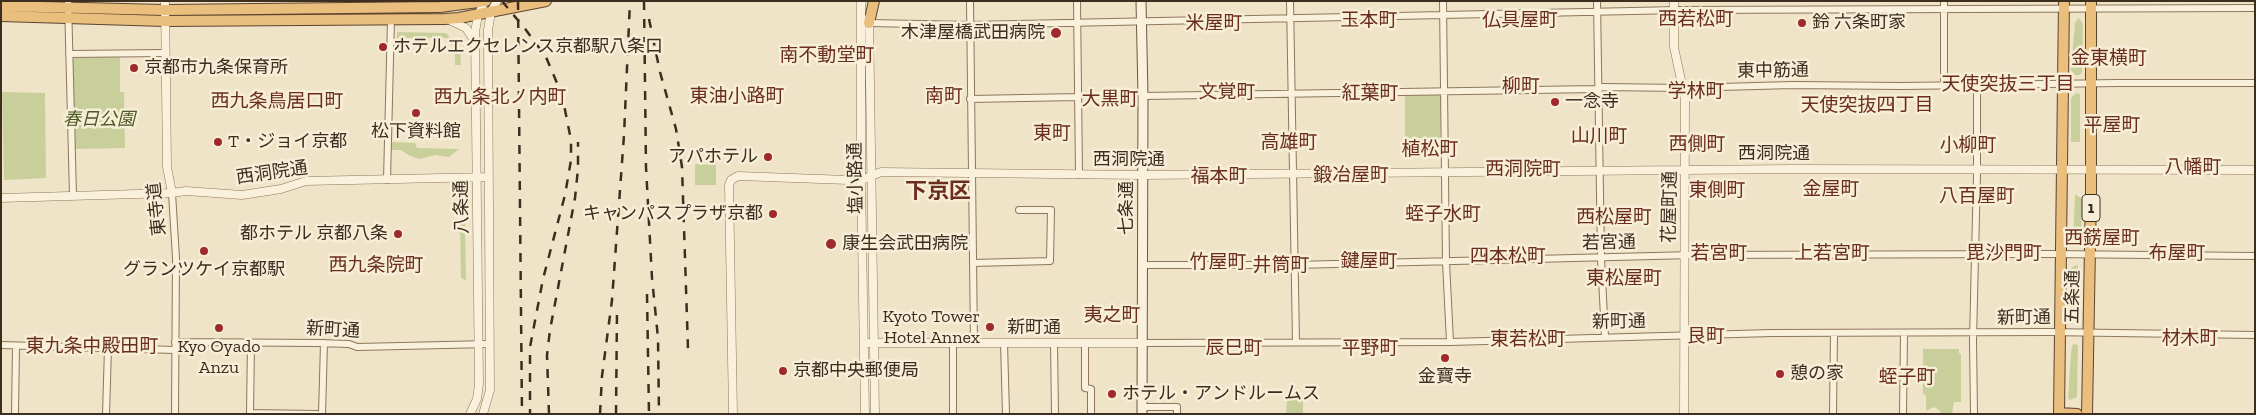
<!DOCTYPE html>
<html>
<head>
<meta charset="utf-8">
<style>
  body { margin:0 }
  #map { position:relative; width:2256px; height:415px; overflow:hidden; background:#f0e4c8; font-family:"Zilla Slab",serif }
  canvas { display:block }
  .frame { position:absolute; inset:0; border:2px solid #3d2e20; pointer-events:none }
</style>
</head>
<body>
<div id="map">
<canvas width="2256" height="415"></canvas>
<div class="frame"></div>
</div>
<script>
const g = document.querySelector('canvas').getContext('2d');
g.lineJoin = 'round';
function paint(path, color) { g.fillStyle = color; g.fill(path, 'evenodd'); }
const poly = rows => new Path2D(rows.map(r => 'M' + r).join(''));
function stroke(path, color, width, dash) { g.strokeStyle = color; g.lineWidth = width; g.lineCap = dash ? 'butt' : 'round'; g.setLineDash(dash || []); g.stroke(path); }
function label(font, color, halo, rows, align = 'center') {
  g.font = font + ' "Zilla Slab","Noto Sans JP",serif'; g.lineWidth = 5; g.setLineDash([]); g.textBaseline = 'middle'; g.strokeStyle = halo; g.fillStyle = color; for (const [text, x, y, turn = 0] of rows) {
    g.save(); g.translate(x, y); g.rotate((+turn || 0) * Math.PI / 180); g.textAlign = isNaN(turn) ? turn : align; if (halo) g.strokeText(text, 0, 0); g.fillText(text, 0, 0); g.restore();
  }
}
paint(poly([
  [2079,18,2083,24,2082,72,2080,75,2075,75,2071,70,2075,22],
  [397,32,446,33,460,49,461,65,455,65,455,49,446,38,397,38],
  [120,57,120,92,124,92,125,148,75,149,73,60,75,58],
  [2,92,45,93,46,178,4,180],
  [2076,93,2080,94,2080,142,2071,142,2071,98],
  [1405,94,1441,94,1440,138,1405,138],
  [390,142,415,143,417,148,459,149,449,157,435,155,419,159,410,156,401,150,390,150],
  [695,164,716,165,716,185,695,185],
  [2075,194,2082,199,2081,241,2076,245,2073,244],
  [462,221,465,221,466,280,461,278,460,223],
  [2076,265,2078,266,2075,318,2074,321,2069,321,2070,269],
  [2073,344,2078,345,2077,397,2070,400,2068,399,2071,351],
  [1923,349,1959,349,1959,353,1961,354,1961,402,1954,402,1952,414,1942,414,1939,410,1934,407,1926,411,1926,395,1923,394],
  [1301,396,1303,400,1303,414,1286,414,1287,399]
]), '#c9cf9b');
const minor = poly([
  [68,1,73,196],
  [970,1,974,343],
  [1077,1,1079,175],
  [1290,1,1296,342],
  [1443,1,1446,262,1450,342],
  [1597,1,1601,258,1605,337],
  [869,23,970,25,1679,10,2255,8],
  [69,54,166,53],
  [1944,86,1944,1],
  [1143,96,1596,89,1603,87,1683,88,1793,85,1902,86,2118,83,2255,83],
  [970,99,1078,97],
  [387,180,391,19],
  [172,193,176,258,175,414],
  [973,263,1050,261,1051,210,1019,210],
  [1143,265,1295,265,1693,255,2050,254,2255,256],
  [175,342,318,343,349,344,357,347,489,344],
  [953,343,953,414],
  [1004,343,1006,414],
  [1054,343,1055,414],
  [1085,343,1085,388,1091,389,1091,414],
  [1142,343,1450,342,1772,333,2047,332,2255,335],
  [1,345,175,350],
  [1142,407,1177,407,1177,414],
  [250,413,317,414],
  [15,414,16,346],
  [106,414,108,348],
  [250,414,251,343],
  [322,414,324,343],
  [1833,414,1834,333],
  [1903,414,1904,334],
  [1974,414,1973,340,1977,174,1977,85]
]);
const tertiary = poly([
  [165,1,167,167,172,193],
  [861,1,861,179,865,414],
  [1674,1,1674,47,1685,99,1684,414],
  [869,18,875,414],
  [449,20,466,28,474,40],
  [1,198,172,193,186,191,242,195,281,189,306,181,487,177],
  [869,343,1142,343],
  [470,414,477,399,479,384,475,32,478,15,485,1],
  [483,414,490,390,488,30,491,12,497,1],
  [733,414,729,185,731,180,738,176,848,180,864,179,881,172,1143,175,1793,169,2255,170]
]);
const secondary = poly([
  [1141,1,1143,96,1142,414]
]);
const trunk = poly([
  [1,6,165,10,440,7,486,1],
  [1,16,165,21,444,19,459,18,546,1],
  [869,23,874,1],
  [2059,413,2077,414],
  [2059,414,2064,1],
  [2087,414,2091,192,2091,1]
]);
stroke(minor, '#8d765c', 8);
stroke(tertiary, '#8d765c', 9);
stroke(secondary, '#6f573f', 11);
stroke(trunk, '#5b4430', 12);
stroke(minor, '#faf1dc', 6);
stroke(tertiary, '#faf1dc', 8);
stroke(secondary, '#faf1dc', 9);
stroke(trunk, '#eabe7c', 10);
stroke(poly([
  [502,1,526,30,546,57,562,95,571,140,571,160,565,195,543,279,530,347,530,414],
  [518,1,522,414],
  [644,1,646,167,652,278,658,338,659,414],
  [649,19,660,72,676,129,682,167,688,349],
  [647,294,649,414],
  [549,414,547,355,550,330,575,198,578,169,578,142],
  [600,414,602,376,612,300,624,135,630,1],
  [616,414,617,311]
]), '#3d2e20', 2.5, [9, 9]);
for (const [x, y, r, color] of [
  [1802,23,5,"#9e2a2b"],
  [1056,33,6,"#9e2a2b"],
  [383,47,5,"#9e2a2b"],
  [134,68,5,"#9e2a2b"],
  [1555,102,5,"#9e2a2b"],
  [416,113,5,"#9e2a2b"],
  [218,142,5,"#9e2a2b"],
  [768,157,5,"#9e2a2b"],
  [773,214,5,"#9e2a2b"],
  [398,234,5,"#9e2a2b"],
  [831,244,6,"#9e2a2b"],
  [204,251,5,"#9e2a2b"],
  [990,327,5,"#9e2a2b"],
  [219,328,5,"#9e2a2b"],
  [1445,358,5,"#9e2a2b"],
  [783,371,5,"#9e2a2b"],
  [1780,374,5,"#9e2a2b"],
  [1112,394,5,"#9e2a2b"]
]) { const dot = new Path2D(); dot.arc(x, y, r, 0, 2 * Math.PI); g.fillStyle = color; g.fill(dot); stroke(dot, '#f7eed8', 2); }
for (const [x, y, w] of [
  [2091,208,18]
]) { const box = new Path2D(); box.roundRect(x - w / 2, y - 13.5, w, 27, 4); g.fillStyle = '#f7eed8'; g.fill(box); stroke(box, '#3d2e20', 1); }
label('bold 16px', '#3d2e20', null, [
  ["1",2091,208]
]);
label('18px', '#3d2e20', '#f7eed8', [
  ["鈴 六条町家",1812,23],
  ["木津屋橋武田病院",1045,33,"right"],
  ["ホテルエクセレンス京都駅八条口",393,47],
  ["京都市九条保育所",144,68],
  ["一念寺",1565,102],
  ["松下資料館",416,132,"center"],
  ["T・ジョイ京都",228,142],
  ["アパホテル",758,157,"right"],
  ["キャンパスプラザ京都",763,214,"right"],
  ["都ホテル 京都八条",388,234,"right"],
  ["康生会武田病院",842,244],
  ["グランツケイ京都駅",204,270,"center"],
  ["Kyoto Tower",980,317,"right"],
  ["Hotel Annex",980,338,"right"],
  ["Kyo Oyado",219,347,"center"],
  ["Anzu",219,368,"center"],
  ["京都中央郵便局",793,371],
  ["憩の家",1790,374],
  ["金寶寺",1445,377,"center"],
  ["ホテル・アンドルームス",1122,394]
], 'left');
label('18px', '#3d2e20', '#f7eed8', [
  ["東中筋通",1773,71,-1],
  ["西洞院通",1774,154],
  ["西洞院通",1129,160],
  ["西洞院通",272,173,-8],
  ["塩小路通",856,178,-91],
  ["八条通",462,207,-91],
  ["花屋町通",1670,207,-89],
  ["七条通",1127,208,-90],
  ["東寺道",157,209,-96],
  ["若宮通",1609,243,-1],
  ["五条通",2073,297,-89],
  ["新町通",2024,318,-1],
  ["新町通",1619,322,-1],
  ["新町通",1034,328],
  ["新町通",333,330,3]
]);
label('italic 18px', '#4d5a26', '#f7eed8', [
  ["春日公園",99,120]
]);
label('19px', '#6b2e1e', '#f7eed8', [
  ["西若松町",1696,20],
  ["玉本町",1369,21],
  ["仏具屋町",1520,21],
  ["米屋町",1214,24],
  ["南不動堂町",827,56],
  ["金東横町",2109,59],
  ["天使突抜三丁目",2008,85],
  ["柳町",1521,87],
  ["学林町",1696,92],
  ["文覚町",1227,93],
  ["紅葉町",1370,94],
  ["東油小路町",737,97],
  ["南町",944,97],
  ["西九条北ノ内町",500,98],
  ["大黒町",1110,100],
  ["西九条鳥居口町",277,102],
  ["天使突抜四丁目",1867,106],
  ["平屋町",2112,126],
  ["東町",1052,134],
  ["山川町",1599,137],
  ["高雄町",1289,143],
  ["西側町",1697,145],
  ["小柳町",1968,146],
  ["植松町",1430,150],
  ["八幡町",2193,168],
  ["西洞院町",1523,170],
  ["鍛冶屋町",1351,176],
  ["福本町",1219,177],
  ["金屋町",1831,190],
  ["東側町",1717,191],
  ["八百屋町",1977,197],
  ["蛭子水町",1443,215],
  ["西松屋町",1614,218],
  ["西錺屋町",2102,239],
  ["若宮町",1719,254],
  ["上若宮町",1832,254],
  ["毘沙門町",2004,254],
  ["布屋町",2177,254],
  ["四本松町",1508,257],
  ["鍵屋町",1369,262],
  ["竹屋町",1218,263],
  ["西九条院町",376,266],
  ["井筒町",1281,266],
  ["東松屋町",1624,279],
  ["夷之町",1112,316],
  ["艮町",1706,337],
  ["材木町",2190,339],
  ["東若松町",1528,340],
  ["東九条中殿田町",92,347],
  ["辰巳町",1234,349],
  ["平野町",1370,349],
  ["蛭子町",1907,378]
]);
label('bold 22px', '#6b2e1e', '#f7eed8', [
  ["下京区",938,192]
]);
</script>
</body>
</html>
